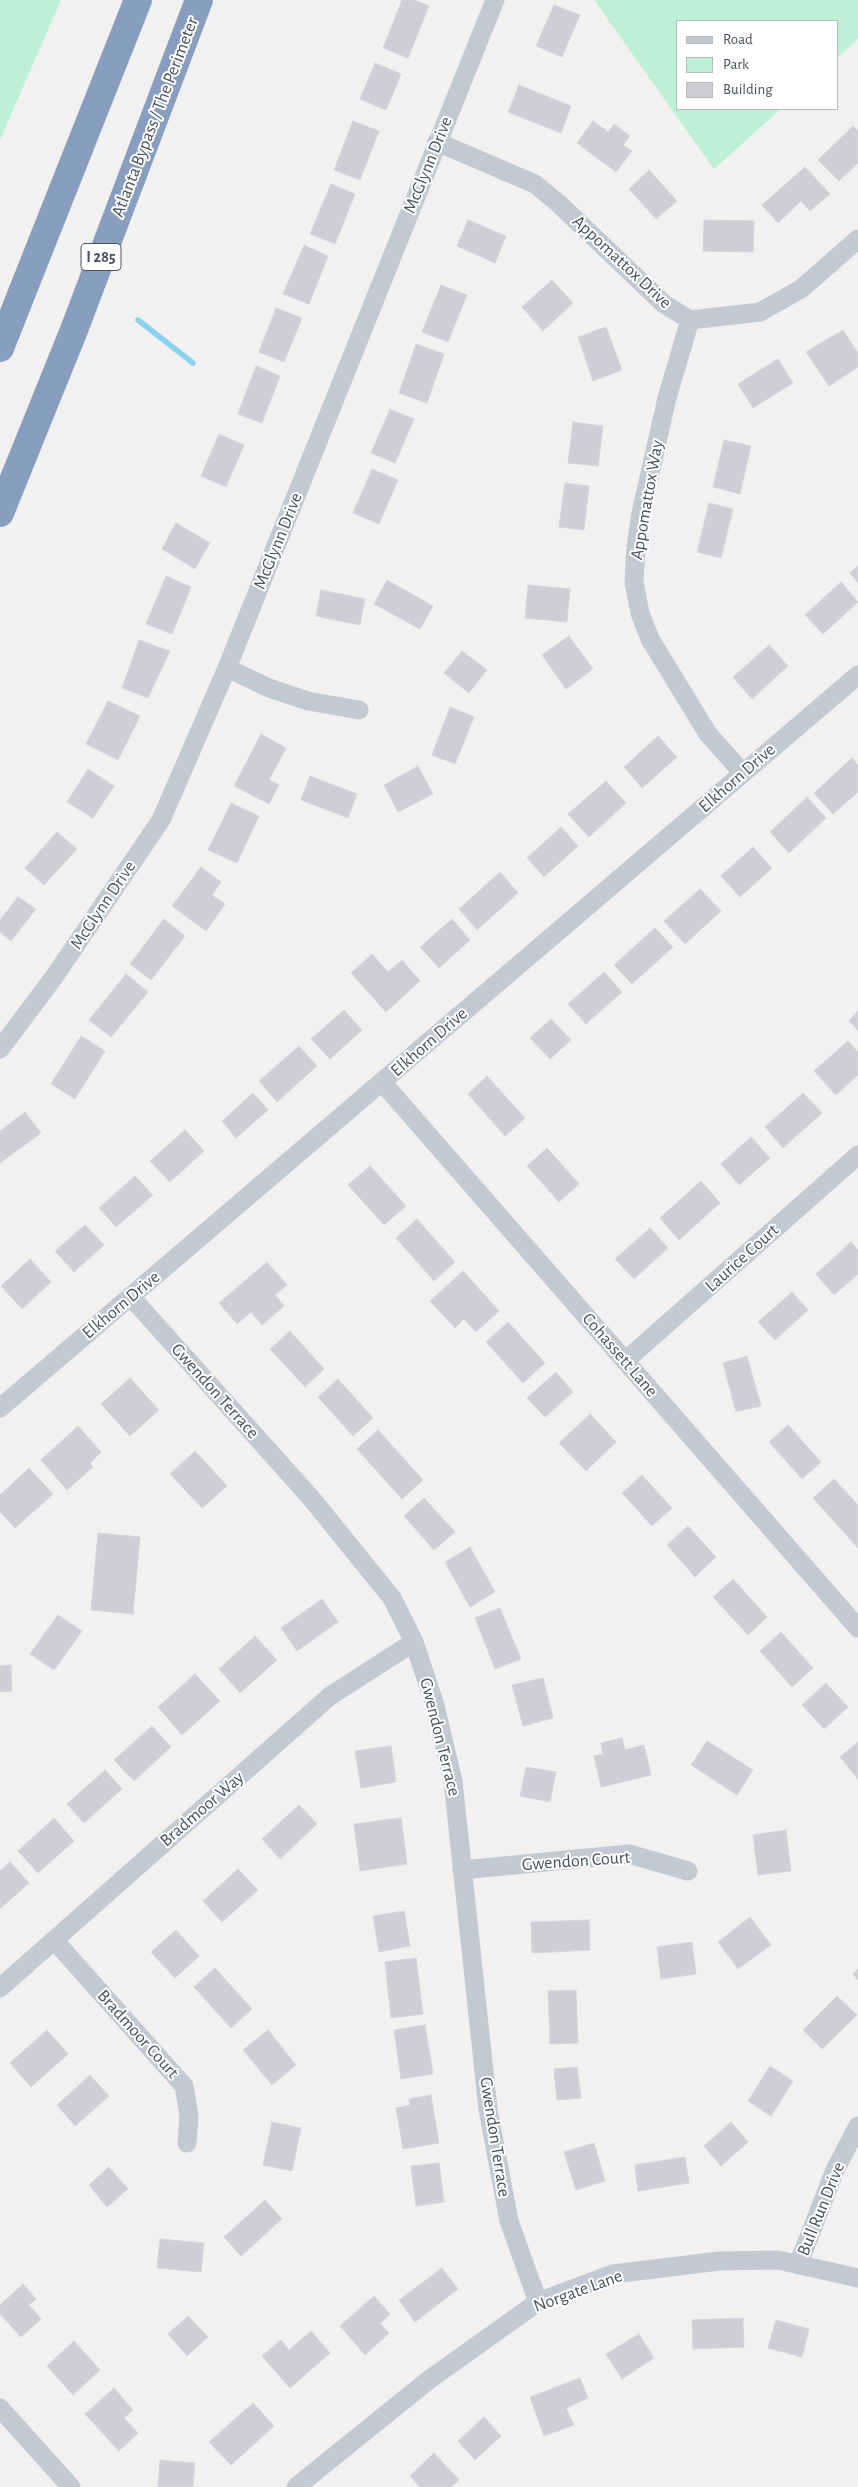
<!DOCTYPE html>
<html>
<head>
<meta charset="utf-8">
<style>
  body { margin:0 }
  #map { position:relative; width:858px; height:2487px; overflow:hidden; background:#f3f0f0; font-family:"Alegreya Sans",sans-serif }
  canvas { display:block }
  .legend { position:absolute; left:676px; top:20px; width:162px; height:90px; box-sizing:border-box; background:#fff; border:1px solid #b6babf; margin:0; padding:6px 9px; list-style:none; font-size:15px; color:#48525e }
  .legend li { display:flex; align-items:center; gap:10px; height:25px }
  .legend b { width:25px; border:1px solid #b6babf }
</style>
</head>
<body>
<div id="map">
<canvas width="858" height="2487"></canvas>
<ul class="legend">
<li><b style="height:6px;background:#c1c9d2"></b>Road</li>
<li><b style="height:14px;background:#bef0d5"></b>Park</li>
<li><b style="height:14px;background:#cdcfd5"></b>Building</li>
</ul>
</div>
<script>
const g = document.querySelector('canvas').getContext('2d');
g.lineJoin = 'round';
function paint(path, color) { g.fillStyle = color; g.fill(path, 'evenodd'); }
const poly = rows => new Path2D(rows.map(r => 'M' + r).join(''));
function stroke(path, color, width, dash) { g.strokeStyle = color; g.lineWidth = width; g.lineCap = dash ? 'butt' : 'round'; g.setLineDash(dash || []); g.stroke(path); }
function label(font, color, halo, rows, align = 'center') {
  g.font = font + ' "Alegreya Sans",sans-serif'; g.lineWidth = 4; g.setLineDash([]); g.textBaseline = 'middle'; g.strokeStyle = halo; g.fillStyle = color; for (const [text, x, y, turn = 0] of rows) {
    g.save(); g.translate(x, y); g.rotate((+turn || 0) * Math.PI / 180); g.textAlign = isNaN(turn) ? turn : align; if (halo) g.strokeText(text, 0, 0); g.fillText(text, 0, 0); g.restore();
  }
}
paint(poly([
  [0,0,61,0,0,140],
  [594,0,858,0,858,39,837,58,837,21,677,21,677,109,781,109,714,169]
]), '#bef0d5');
stroke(poly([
  [138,320,193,363]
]), '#8bd2ee', 5.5);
const building = poly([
  [402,0,414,0,429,6,408,58,383,48,402,0],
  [554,5,580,15,562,57,536,46,554,5],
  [375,63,401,74,386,110,360,99,375,63],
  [519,85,571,106,561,133,508,112,519,85],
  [353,121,379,131,360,180,334,170,353,121],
  [593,121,608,132,614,124,630,136,623,145,632,151,616,172,577,143,593,121],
  [853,126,858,131,858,163,839,181,818,160,853,126],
  [805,167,830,194,810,211,801,201,778,223,762,205,805,167],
  [649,170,677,201,656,219,629,189,649,170],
  [331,184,355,194,335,244,310,234,331,184],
  [468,220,506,236,495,263,457,246,468,220],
  [704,220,754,221,753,252,703,251,704,220],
  [304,245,328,256,309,304,283,294,304,245],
  [552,280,573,303,543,331,522,307,552,280],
  [441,285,467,295,448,342,422,332,441,285],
  [276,308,302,318,284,362,259,352,276,308],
  [606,327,622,370,593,381,578,337,606,327],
  [843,330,858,353,858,367,829,386,806,352,843,330],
  [416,344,444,354,427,403,399,393,416,344],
  [778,359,793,383,753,408,738,384,778,359],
  [256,366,280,376,262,423,238,414,256,366],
  [390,409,414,419,395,463,371,453,390,409],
  [573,422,603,426,598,466,568,463,573,422],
  [219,434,244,445,226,487,201,476,219,434],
  [724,440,751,446,740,494,713,487,724,440],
  [372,469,398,480,379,524,353,513,372,469],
  [565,483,589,486,584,530,559,527,565,483],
  [709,503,733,509,721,558,697,552,709,503],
  [176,523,210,543,195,569,162,549,176,523],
  [858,566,858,582,850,573,858,566],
  [166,576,191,587,172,634,146,624,166,576],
  [387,580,433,606,420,629,374,604,387,580],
  [841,582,858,602,823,634,805,615,841,582],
  [528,585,570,589,567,622,525,618,528,585],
  [321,590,365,599,360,625,316,616,321,590],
  [569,636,593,669,566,689,542,655,569,636],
  [139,640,170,651,148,698,122,688,139,640],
  [769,645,788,666,752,699,733,677,769,645],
  [462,651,487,670,469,693,444,673,462,651],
  [108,701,140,716,118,760,86,744,108,701],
  [450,707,474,717,455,764,432,755,450,707],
  [261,734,286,748,269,780,279,785,269,804,234,786,261,734],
  [658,736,677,757,642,788,624,767,658,736],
  [852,758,858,765,858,792,833,814,814,793,852,758],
  [418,766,433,794,398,812,384,785,418,766],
  [88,769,114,786,93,818,67,802,88,769],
  [310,776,357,794,348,818,301,800,310,776],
  [606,781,626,803,589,837,568,814,606,781],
  [807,797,826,818,789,853,770,832,807,797],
  [231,803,259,816,237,863,208,850,231,803],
  [561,827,578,846,544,877,527,858,561,827],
  [57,832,77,849,44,885,25,868,57,832],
  [753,847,772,868,740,897,721,876,753,847],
  [201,867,221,882,212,895,225,904,206,931,172,906,201,867],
  [500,872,518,893,477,930,459,909,500,872],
  [700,889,721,911,685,944,664,921,700,889],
  [18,897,36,909,11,941,0,932,0,920,18,897],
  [164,919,185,936,151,980,130,964,164,919],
  [452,919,470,940,439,968,420,947,452,919],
  [655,928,673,947,632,984,614,965,655,928],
  [372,954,388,972,402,960,420,981,386,1012,351,973,372,954],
  [604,972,622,992,586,1024,568,1004,604,972],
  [126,974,148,992,111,1037,89,1020,126,974],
  [344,1010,362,1030,330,1059,311,1039,344,1010],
  [858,1011,858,1030,849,1021,858,1011],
  [551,1019,571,1040,550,1059,530,1038,551,1019],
  [81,1036,105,1051,75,1099,51,1084,81,1036],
  [848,1041,858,1052,858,1075,836,1095,814,1071,848,1041],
  [299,1046,317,1066,277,1102,259,1081,299,1046],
  [487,1076,525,1118,505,1136,468,1094,487,1076],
  [253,1093,268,1110,236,1138,222,1121,253,1093],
  [803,1093,822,1113,783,1148,765,1127,803,1093],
  [25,1112,41,1133,0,1163,0,1131,25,1112],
  [185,1130,204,1151,170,1182,150,1161,185,1130],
  [751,1137,770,1158,739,1185,721,1164,751,1137],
  [547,1148,579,1184,559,1202,527,1166,547,1148],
  [370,1166,406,1206,384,1225,348,1185,370,1166],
  [135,1176,153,1195,116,1227,99,1208,135,1176],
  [701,1181,720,1203,679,1240,660,1218,701,1181],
  [417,1219,455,1262,434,1281,396,1238,417,1219],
  [85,1225,104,1245,74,1272,55,1251,85,1225],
  [650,1228,668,1248,634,1279,615,1259,650,1228],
  [851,1242,858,1250,858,1274,834,1295,816,1274,851,1242],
  [30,1259,51,1282,22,1309,1,1286,30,1259],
  [267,1262,287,1285,275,1295,284,1306,262,1325,251,1312,237,1324,219,1303,267,1262],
  [463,1271,499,1311,476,1332,464,1319,455,1328,430,1301,463,1271],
  [792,1292,808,1310,775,1340,758,1322,792,1292],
  [508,1322,545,1363,523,1383,486,1342,508,1322],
  [290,1331,324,1369,305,1387,270,1349,290,1331],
  [747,1356,761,1406,736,1412,723,1363,747,1356],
  [556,1372,573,1392,545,1417,527,1398,556,1372],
  [130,1378,159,1410,130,1436,101,1404,130,1378],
  [338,1379,373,1418,353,1436,318,1397,338,1379],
  [590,1414,616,1442,586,1471,559,1443,590,1414],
  [788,1425,821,1462,802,1479,769,1442,788,1425],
  [78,1426,101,1452,90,1463,93,1467,67,1490,41,1460,78,1426],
  [378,1430,423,1480,402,1499,357,1449,378,1430],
  [195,1451,227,1486,202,1508,170,1474,195,1451],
  [29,1468,53,1494,15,1528,0,1512,0,1495,29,1468],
  [642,1475,672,1508,652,1526,622,1493,642,1475],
  [834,1479,858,1505,858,1548,813,1498,834,1479],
  [424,1498,455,1532,434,1550,404,1516,424,1498],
  [688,1526,716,1557,695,1577,667,1545,688,1526],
  [98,1533,140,1537,133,1614,91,1610,98,1533],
  [470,1547,495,1592,470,1607,445,1562,470,1547],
  [733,1579,767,1617,748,1635,713,1597,733,1579],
  [322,1599,338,1622,297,1651,281,1628,322,1599],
  [500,1608,521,1659,495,1669,475,1618,500,1608],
  [58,1615,82,1631,54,1670,30,1654,58,1615],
  [781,1632,813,1668,792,1687,760,1651,781,1632],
  [255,1636,277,1660,240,1693,219,1669,255,1636],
  [11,1665,12,1691,0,1692,0,1666,11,1665],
  [195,1674,220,1701,182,1735,158,1707,195,1674],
  [543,1678,553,1718,523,1726,512,1685,543,1678],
  [826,1683,848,1707,824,1729,802,1705,826,1683],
  [152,1726,171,1747,134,1781,114,1760,152,1726],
  [622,1738,625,1750,644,1745,651,1775,601,1787,594,1756,603,1754,601,1743,622,1738],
  [707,1741,753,1770,737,1795,691,1765,707,1741],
  [858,1742,858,1779,840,1757,858,1742],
  [391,1746,396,1782,361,1788,355,1751,391,1746],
  [526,1767,556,1772,550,1802,520,1796,526,1767],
  [105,1770,122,1789,84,1823,67,1804,105,1770],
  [299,1805,317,1824,280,1859,262,1839,299,1805],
  [54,1818,74,1841,38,1873,18,1851,54,1818],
  [401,1818,407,1864,360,1871,354,1824,401,1818],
  [786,1830,791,1871,758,1875,753,1835,786,1830],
  [10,1862,29,1883,0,1909,0,1871,10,1862],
  [238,1869,258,1890,222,1922,203,1901,238,1869],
  [404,1911,410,1946,379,1952,373,1916,404,1911],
  [750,1917,771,1945,738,1969,718,1942,750,1917],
  [589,1920,590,1950,532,1953,531,1922,589,1920],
  [176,1930,199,1956,175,1978,151,1952,176,1930],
  [692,1942,696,1974,661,1979,657,1947,692,1942],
  [416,1958,423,2014,391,2018,385,1962,416,1958],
  [215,1968,252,2009,231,2028,194,1987,215,1968],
  [858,1969,858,1980,853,1974,858,1969],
  [576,1990,578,2043,550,2044,548,1991,576,1990],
  [837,1996,857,2015,822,2049,803,2030,837,1996],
  [425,2025,433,2074,401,2079,394,2030,425,2025],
  [47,2030,68,2054,31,2087,10,2063,47,2030],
  [268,2030,296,2065,272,2085,243,2050,268,2030],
  [770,2066,793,2081,771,2116,748,2101,770,2066],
  [577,2067,581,2098,557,2100,554,2069,577,2067],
  [90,2075,109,2096,75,2126,57,2105,90,2075],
  [431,2095,439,2143,403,2149,396,2108,410,2105,409,2099,431,2095],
  [272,2122,301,2128,292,2171,263,2165,272,2122],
  [731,2122,748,2142,721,2166,704,2146,731,2122],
  [594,2143,605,2181,576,2190,564,2152,594,2143],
  [685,2157,689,2183,638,2191,635,2165,685,2157],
  [439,2163,444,2202,416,2206,411,2166,439,2163],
  [109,2167,128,2189,107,2207,89,2185,109,2167],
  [265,2200,282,2219,241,2256,224,2237,265,2200],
  [160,2239,204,2243,201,2272,157,2268,160,2239],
  [442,2268,458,2289,415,2322,399,2300,442,2268],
  [23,2284,36,2299,29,2305,41,2319,21,2337,0,2314,0,2305,23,2284],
  [374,2296,390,2314,380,2323,389,2333,365,2355,340,2326,374,2296],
  [188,2316,208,2337,187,2356,168,2334,188,2316],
  [743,2318,744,2347,693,2349,692,2320,743,2318],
  [776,2320,809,2329,802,2357,768,2348,776,2320],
  [311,2331,330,2353,290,2388,262,2356,281,2340,289,2350,311,2331],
  [639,2334,654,2358,622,2379,606,2354,639,2334],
  [74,2341,100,2370,73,2395,47,2366,74,2341],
  [580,2378,588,2398,566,2408,574,2425,544,2436,530,2397,580,2378],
  [114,2388,133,2410,124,2418,138,2433,119,2451,85,2414,114,2388],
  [253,2403,274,2426,231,2465,209,2442,253,2403],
  [484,2417,501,2436,475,2460,458,2441,484,2417],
  [434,2453,459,2480,451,2487,420,2487,410,2476,434,2453],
  [160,2460,195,2463,193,2487,158,2487,160,2460]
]);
paint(building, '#cdcfd5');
stroke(building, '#d4d6dc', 1);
stroke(poly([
  [437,142,535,184,558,203,664,304,690,320,760,312,801,289,858,239],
  [690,320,667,398,641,513,636,547,634,582,640,613,650,639,708,734,743,773],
  [227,668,269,688,308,701,359,710],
  [0,1049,54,977,161,820,227,668,495,0],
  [382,1082,858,1628],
  [131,1297,311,1498,392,1598,414,1642,434,1702,453,1781,488,2109,509,2221,538,2302],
  [625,1361,858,1155],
  [0,1408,858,675],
  [462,1870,629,1854,688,1871],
  [54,1940,184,2086,189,2116,187,2143],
  [0,1988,330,1696,414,1642],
  [798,2265,835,2170,858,2126],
  [0,2408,71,2487],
  [296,2487,430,2379,538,2302,613,2274,719,2261,778,2260,858,2278]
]), '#c1c9d2', 19);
stroke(poly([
  [0,348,138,0],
  [0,513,74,330,199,0]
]), '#879ebf', 28);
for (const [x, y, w] of [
  [101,257,40]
]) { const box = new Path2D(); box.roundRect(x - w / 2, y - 13.5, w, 27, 4); g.fillStyle = '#fff'; g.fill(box); stroke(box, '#48525e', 1); }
label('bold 16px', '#48525e', null, [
  ["I 285",101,257]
]);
label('18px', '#48525e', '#fff', [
  ["Atlanta Bypass / The Perimeter",155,117,-69],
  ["McGlynn Drive",428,165,-68],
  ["Appomattox Drive",622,262,43],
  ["Appomattox Way",647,500,-80],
  ["McGlynn Drive",278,541,-68],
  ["Elkhorn Drive",737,778,-41],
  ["McGlynn Drive",103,905,-56],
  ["Elkhorn Drive",429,1042,-41],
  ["Laurice Court",742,1258,-42],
  ["Elkhorn Drive",121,1305,-40],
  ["Cohassett Lane",620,1355,49],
  ["Gwendon Terrace",215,1391,48],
  ["Gwendon Terrace",440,1737,76],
  ["Bradmoor Way",202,1809,-41],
  ["Gwendon Court",576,1861,-4],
  ["Bradmoor Court",138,2034,48],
  ["Gwendon Terrace",495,2137,81],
  ["Bull Run Drive",821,2209,-68],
  ["Norgate Lane",578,2291,-20]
]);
</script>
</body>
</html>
